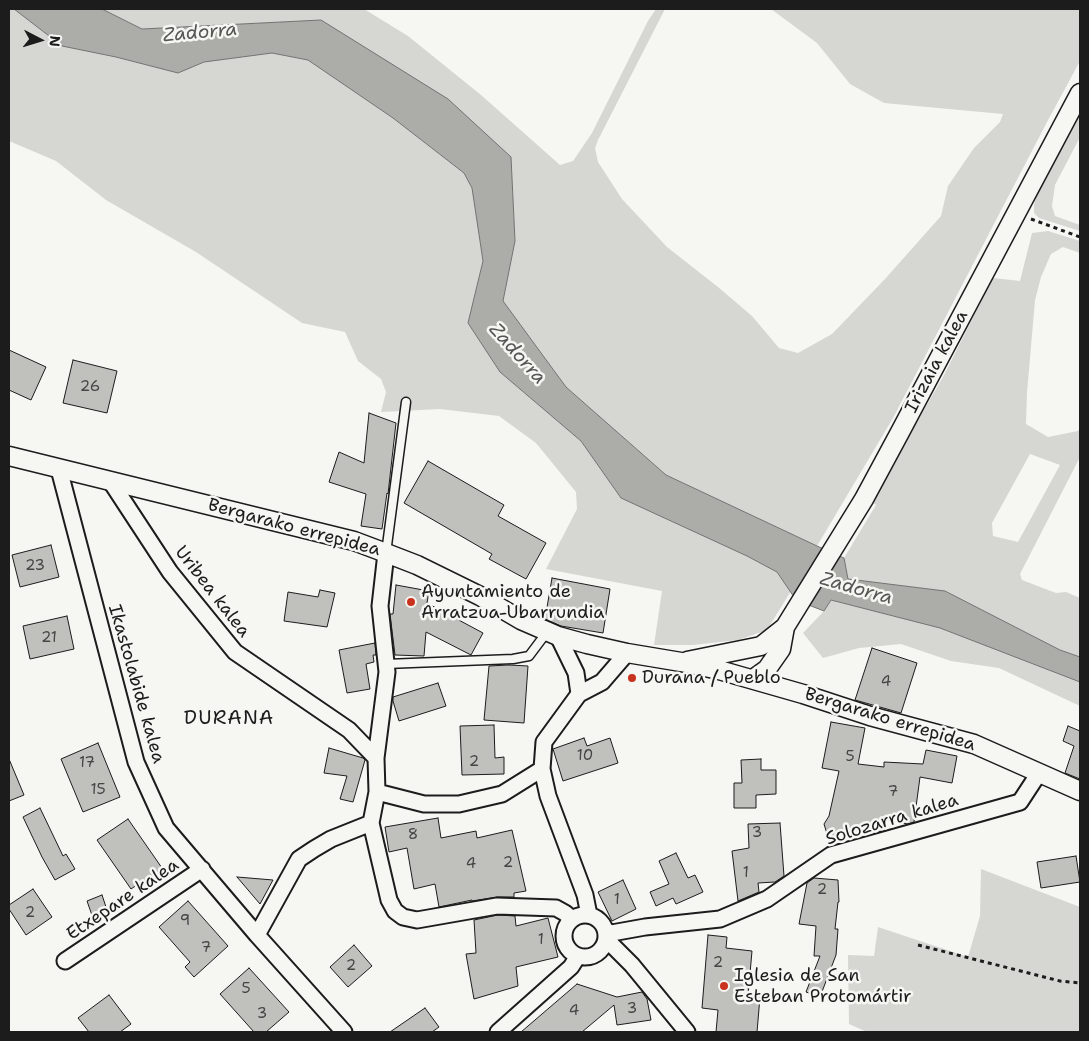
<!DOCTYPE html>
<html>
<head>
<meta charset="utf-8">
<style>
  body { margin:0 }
  #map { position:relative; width:1089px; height:1041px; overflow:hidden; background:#f6f6f2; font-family:"Shantell Sans",sans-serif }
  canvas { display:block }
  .frame { position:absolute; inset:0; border:10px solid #1c1c1c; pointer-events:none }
  .north { position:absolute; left:15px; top:15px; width:50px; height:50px; -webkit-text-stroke:4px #f6f6f2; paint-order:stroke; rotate:95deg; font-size:14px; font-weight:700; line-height:20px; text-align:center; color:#1c1c1c }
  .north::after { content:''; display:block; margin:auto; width:18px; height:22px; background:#1c1c1c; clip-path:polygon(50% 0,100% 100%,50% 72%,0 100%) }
</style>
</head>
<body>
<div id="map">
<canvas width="1089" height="1041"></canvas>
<div class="frame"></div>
<div class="north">N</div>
</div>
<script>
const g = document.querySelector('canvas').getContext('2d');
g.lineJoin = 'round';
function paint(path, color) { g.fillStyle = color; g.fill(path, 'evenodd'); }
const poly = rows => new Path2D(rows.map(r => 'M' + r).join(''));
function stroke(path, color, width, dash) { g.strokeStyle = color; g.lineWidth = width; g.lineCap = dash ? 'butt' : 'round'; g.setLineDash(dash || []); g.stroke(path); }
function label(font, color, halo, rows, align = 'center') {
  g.font = font + ' "Shantell Sans",sans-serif'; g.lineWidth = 5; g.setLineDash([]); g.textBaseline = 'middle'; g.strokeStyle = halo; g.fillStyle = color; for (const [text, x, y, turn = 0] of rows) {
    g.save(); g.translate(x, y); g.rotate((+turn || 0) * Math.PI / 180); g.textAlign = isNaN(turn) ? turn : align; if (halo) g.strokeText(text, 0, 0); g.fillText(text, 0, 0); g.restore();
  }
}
paint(poly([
  [9,9,14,9,62,46,116,57,178,73,204,62,272,53,308,60,393,118,464,173,472,188,483,261,468,323,500,372,581,441,621,498,747,556,777,572,791,591,767,630,738,640,693,645,654,645,662,591,546,569,577,509,576,492,536,443,499,416,440,409,381,412,386,392,381,379,358,361,345,332,302,323,196,252,106,200,56,161,9,141],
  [102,9,364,9,408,36,481,95,560,165,573,161,592,133,648,21,656,9,665,9,598,140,595,148,598,162,622,199,667,247,718,287,752,316,779,348,798,353,832,334,885,279,941,216,948,186,974,148,1000,122,1003,114,884,103,850,84,817,43,771,9,1080,9,1080,61,1047,122,893,418,817,546,666,475,566,387,503,301,515,241,511,157,321,20,142,29],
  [1080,111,1080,137,1055,185,1052,206,1055,216,1080,225,1080,231,1039,218,1034,213,1034,205,1037,194],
  [1048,231,1080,241,1080,253,1063,247,1051,254,1041,277,1035,300,1027,393,1026,424,1048,437,1078,431,1080,428,1080,457,1020,574,1022,580,1056,593,1066,592,1080,598,1080,657,1060,650,945,591,848,579,844,558,876,505,871,501,943,377,993,278,1020,281,1032,233],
  [1030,454,1060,465,1018,542,993,536,992,523],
  [831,600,940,628,1080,682,1080,706,999,668,951,661,901,644,859,648,823,658,803,633,824,611],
  [981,869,1080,907,1080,1032,867,1032,849,1024,848,955,874,956,878,927,968,957,980,916]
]), '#d6d6d2');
const water = poly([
  [14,9,102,9,142,29,321,20,448,99,511,157,515,241,503,301,566,387,666,475,817,546,844,558,848,579,945,591,1060,650,1080,657,1080,682,940,628,831,600,824,611,806,604,794,597,777,572,747,556,621,498,581,441,500,372,468,323,483,261,472,188,464,173,393,118,308,60,272,53,204,62,178,73,116,57,62,46,14,9]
]);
paint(water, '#acaca9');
stroke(water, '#727271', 1);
const building = poly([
  [9,350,46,367,31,400,9,390,9,350],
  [73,360,117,371,107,413,63,403,73,360],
  [369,413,396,423,388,494,387,493,382,529,361,526,366,494,329,482,339,452,364,463,369,413],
  [428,461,504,505,498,516,546,543,526,579,489,559,492,554,404,503,428,461],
  [51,545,59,577,20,587,12,555,51,545],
  [552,578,610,589,603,633,561,626,545,619,552,578],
  [396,585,429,591,427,603,483,633,471,655,426,632,424,656,395,655,390,614,393,614,396,585],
  [320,590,335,593,327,627,284,621,288,592,318,597,320,590],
  [67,616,74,649,30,659,23,626,67,616],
  [375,643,376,655,373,655,374,662,366,664,370,689,347,693,339,650,375,643],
  [872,648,917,663,901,713,855,700,872,648],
  [509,665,528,666,524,723,484,720,489,666,509,665],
  [438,683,446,706,399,721,393,701,393,697,438,683],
  [831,722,865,728,858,764,884,767,884,762,923,764,926,750,957,756,952,783,920,777,914,822,908,824,885,820,884,830,879,832,841,830,839,839,828,837,824,824,829,816,839,771,822,768,831,722],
  [494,725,495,758,504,757,504,774,462,775,460,726,494,725],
  [1068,726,1080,731,1080,779,1065,773,1074,746,1063,741,1068,726],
  [584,738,587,746,610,738,618,763,563,781,553,749,584,738],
  [98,743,120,797,83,812,61,759,98,743],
  [329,748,363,758,365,760,353,802,340,799,347,776,324,773,329,748],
  [9,759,24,795,9,801,9,759],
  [761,759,761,770,776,770,776,794,756,795,756,808,734,808,734,783,742,783,741,760,761,759],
  [40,808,63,856,66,854,75,869,55,880,42,857,23,817,40,808],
  [438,818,441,838,476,831,477,838,512,830,526,891,514,893,514,897,497,897,472,901,472,900,439,907,435,884,414,889,407,848,389,852,385,827,438,818],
  [128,819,162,868,131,889,97,840,128,819],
  [780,823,784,876,775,882,758,883,759,892,738,901,732,851,749,848,748,824,780,823],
  [676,853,688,878,695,875,703,892,676,904,673,898,656,906,650,892,669,884,659,861,676,853],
  [1076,856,1080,882,1041,888,1037,862,1076,856],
  [237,877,273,880,260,904,237,877],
  [814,878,838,880,839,902,838,902,835,929,838,929,836,955,820,997,806,992,820,956,814,956,816,926,799,924,807,883,814,878],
  [623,880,636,909,612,921,598,892,623,880],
  [33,889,52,917,26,935,9,909,9,905,33,889],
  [102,895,109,916,94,921,87,901,102,895],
  [188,901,228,946,194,977,185,967,190,962,159,927,188,901],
  [498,915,515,916,516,926,548,918,558,957,516,967,518,986,474,999,466,954,476,953,474,920,498,915],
  [708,935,727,937,726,948,752,951,748,996,760,997,757,1032,716,1032,718,1010,702,1008,708,935],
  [354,945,372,966,348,987,330,967,354,945],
  [249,968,289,1012,266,1032,254,1032,220,994,249,968],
  [577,984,617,997,642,992,647,999,651,1020,617,1025,614,1005,582,1032,521,1032,577,984],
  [109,995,131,1024,120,1032,89,1032,78,1018,109,995],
  [425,1008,439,1027,432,1032,390,1032,425,1008]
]);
paint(building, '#c0c0bd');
stroke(building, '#1c1c1c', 1);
const service = poly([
  [386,553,406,402],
  [386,664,513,659,529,656,547,632]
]);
const minor = poly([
  [59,469,136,762,166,828,257,935,344,1032],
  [111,482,170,572,235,652,349,730,376,758],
  [386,553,380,606,387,672,376,758,377,792,371,823,389,900,395,911,403,917,417,920,497,906,556,908,565,913,572,919],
  [558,636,576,673,579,694],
  [377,792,424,804,459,804,502,794,542,769],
  '564 936a21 21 0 1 1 42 0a21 21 0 1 1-42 0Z',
  [589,915,585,895,548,796,542,769,544,742,579,694,602,682,627,653],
  [606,934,645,927,720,919,767,899,831,855,1020,802,1039,773],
  [257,935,299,859,314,849,331,839,371,823],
  [606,939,632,965,687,1032],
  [65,961,202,869],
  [498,1032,571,967,578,956]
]);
const tertiary = poly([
  [9,456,354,541,386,553,417,565,480,596,521,620,558,636,587,644,627,653,681,662,719,670,803,694,870,716,974,744,1080,791],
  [687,661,761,646,785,627],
  [753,679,767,669,781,649,785,627,864,499,899,434,1080,93]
]);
stroke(service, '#1c1c1c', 11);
stroke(minor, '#1c1c1c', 19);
stroke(tertiary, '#1c1c1c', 21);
stroke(poly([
  [1031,219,1080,237],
  [918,945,1060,981,1080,983]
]), '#1c1c1c', 3, [4, 4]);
stroke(service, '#f6f6f2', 8);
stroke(minor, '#f6f6f2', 15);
stroke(tertiary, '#f6f6f2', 18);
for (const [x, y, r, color] of [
  [411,602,5,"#c8321e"],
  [632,678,5,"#c8321e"],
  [724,986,5,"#c8321e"]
]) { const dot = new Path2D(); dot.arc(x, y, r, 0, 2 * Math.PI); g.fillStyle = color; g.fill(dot); stroke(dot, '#f6f6f2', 2); }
label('15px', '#454544', null, [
  ["26",90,387],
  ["23",35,566],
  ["21",49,638],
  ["4",886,682],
  ["10",585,756],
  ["5",850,757],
  ["2",474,762],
  ["17",87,763],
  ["15",98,790],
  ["7",893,792],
  ["3",757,833],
  ["8",413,835],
  ["2",508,863],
  ["4",471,864],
  ["1",746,873],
  ["2",822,890],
  ["1",617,900],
  ["2",30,913],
  ["9",185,921],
  ["1",541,940],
  ["7",206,948],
  ["2",718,963],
  ["2",351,966],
  ["5",246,989],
  ["3",632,1009],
  ["4",574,1011],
  ["3",262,1014]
]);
label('18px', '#1c1c1c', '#f6f6f2', [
  ["Irizaia kalea",937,362,-62],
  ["Bergarako errepidea",294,528,15],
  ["Uribea kalea",212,592,52],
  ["Ikastolabide kalea",136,684,74],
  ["Bergarako errepidea",890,720,17],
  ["Solozarra kalea",892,820,-17],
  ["Etxepare kalea",123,900,-34]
]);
label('18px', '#1c1c1c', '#f6f6f2', [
  ["Ayuntamiento de",421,592],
  ["Arratzua-Ubarrundia",421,613],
  ["Durana / Pueblo",642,678],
  ["Iglesia de San",734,976],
  ["Esteban Protomártir",734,997]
], 'left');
label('italic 19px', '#565654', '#f6f6f2', [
  ["Zadorra",200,33,-5],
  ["Zadorra",517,354,48],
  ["Zadorra",856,589,16]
]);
g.letterSpacing = '1px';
label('20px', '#1c1c1c', '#f6f6f2', [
  ["DURANA",229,719]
]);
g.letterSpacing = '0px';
</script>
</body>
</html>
